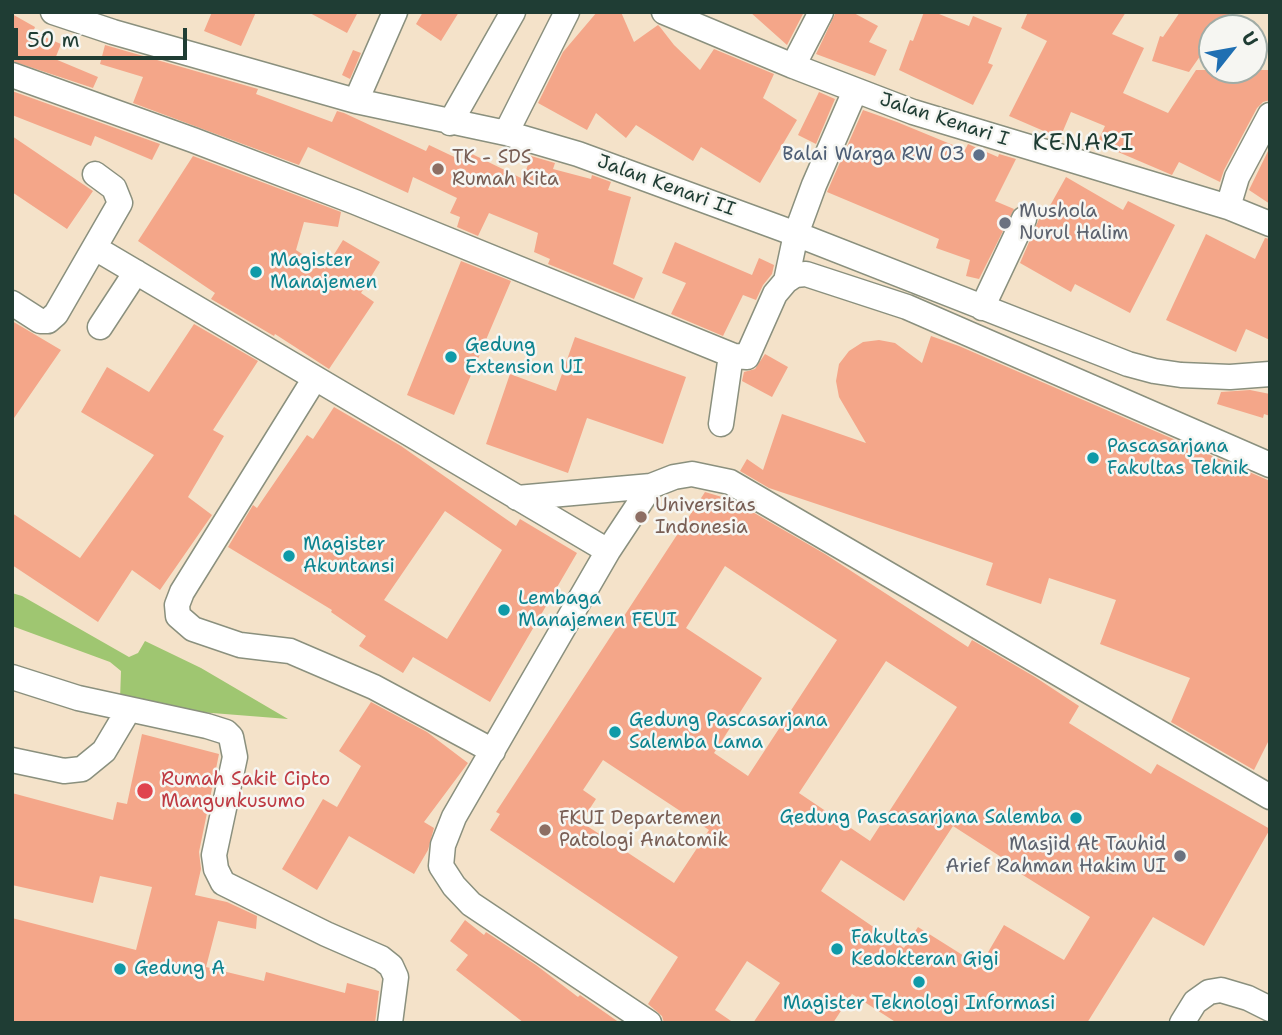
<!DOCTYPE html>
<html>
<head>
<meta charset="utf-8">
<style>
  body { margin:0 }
  #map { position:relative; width:1282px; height:1035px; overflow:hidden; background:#f4e2c9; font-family:"Shantell Sans",sans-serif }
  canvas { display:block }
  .frame { position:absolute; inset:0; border:14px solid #1f3d34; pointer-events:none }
  .north { position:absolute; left:1198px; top:14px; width:70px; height:70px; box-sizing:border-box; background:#f6f6f2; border:2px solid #a0aca6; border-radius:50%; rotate:59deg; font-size:19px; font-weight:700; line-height:28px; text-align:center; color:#1f3d34 }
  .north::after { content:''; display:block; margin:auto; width:24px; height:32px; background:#1f6fb2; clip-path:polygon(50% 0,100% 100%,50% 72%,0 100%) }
  .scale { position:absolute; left:14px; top:28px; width:173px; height:32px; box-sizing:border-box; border:4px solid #1f3d34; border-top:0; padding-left:9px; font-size:21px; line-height:24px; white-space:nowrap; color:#1f3d34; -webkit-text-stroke:5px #f6f6f2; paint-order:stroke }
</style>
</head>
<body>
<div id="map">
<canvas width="1282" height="1035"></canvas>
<div class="frame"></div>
<div class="north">U</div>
<div class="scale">50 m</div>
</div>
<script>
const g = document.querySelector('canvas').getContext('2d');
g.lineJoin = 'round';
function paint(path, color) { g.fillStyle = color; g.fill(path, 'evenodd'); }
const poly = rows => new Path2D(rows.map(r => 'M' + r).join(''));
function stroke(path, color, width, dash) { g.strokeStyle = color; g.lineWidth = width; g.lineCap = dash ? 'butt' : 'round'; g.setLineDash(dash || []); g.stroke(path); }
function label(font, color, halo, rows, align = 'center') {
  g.font = font + ' "Shantell Sans",sans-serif'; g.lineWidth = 5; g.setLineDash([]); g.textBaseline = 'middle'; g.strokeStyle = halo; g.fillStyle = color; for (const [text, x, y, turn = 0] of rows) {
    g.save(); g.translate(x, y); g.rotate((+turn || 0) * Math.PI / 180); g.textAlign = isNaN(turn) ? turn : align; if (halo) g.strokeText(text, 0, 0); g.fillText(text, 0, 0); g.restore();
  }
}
paint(poly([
  [12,593,22,596,129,657,138,653,145,641,201,668,288,719,174,710,120,700,121,671,110,662,12,626]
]), '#9fc671');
paint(poly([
  [212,12,256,12,241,46,204,31],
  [308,12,358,12,347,33],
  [423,12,459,12,441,41,416,24],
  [597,12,621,12,634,42,658,25,660,27,674,45,700,70,714,49,774,74,763,98,797,120,760,183,701,147,693,161,636,125,626,138,596,113,587,130,538,103,563,52],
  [750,12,804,12,787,45],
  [836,12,852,12,878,26,869,42,887,50,875,76,816,54],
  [924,12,934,12,969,26,973,16,1002,28,988,63,993,65,973,105,899,70,910,40,913,41],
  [1028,12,1126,12,1112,34,1144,48,1123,93,1168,113,1196,70,1270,70,1270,100,1263,102,1257,108,1224,170,1220,182,1179,162,1172,175,1097,143,1105,126,1071,112,1060,138,1009,116,1047,41,1021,28],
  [1180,12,1231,12,1220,28,1212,28,1212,39,1189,72,1152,61,1160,36,1163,37],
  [12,14,35,27,33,32,61,44,55,59,98,77,93,88,12,61],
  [105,45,258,89,256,94,332,122,337,111,344,113,426,151,429,145,467,163,472,154,523,179,531,156,555,163,553,169,591,179,592,175,611,182,608,190,631,197,613,264,643,278,634,299,548,264,550,259,534,252,538,233,489,213,478,236,457,227,460,217,450,213,457,198,413,177,408,193,308,147,299,165,133,103,143,77,100,64],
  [353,50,361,53,350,79,342,75],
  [12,91,160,144,152,160,95,136,91,146,12,115],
  [819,92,835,99,816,144,798,135],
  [863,110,897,122,965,150,968,144,998,157,999,154,1016,159,995,201,1014,209,979,279,966,276,970,260,936,248,939,239,827,192],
  [12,136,93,191,67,229,12,192],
  [1270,147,1270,204,1249,190],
  [193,156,341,212,338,227,304,222,296,250,325,269,343,240,380,262,361,293,374,302,329,369,275,334,274,336,211,299,215,293,138,241],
  [1066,177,1123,210,1128,201,1175,225,1130,313,1075,284,1071,292,1020,263,1039,219,1042,220],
  [1206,234,1255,259,1265,238,1270,239,1270,340,1246,329,1236,352,1166,320],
  [675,242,752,275,759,258,774,265,772,274,763,285,756,300,743,295,723,336,671,314,686,283,662,273],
  [461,261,511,281,454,415,407,395],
  [12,321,61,350,12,421],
  [194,324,258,361,213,430,224,436,188,497,212,515,160,590,132,570,98,622,12,565,12,513,80,558,154,455,81,412,107,367,149,392],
  [931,336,959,346,1270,481,1270,738,1254,770,1171,722,1190,678,1100,644,1116,600,1049,578,1041,604,986,585,993,563,769,488,740,471,747,459,763,470,782,414,866,443,839,397,836,381,839,364,849,351,863,342,879,340,895,343,922,363],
  [575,337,686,377,663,444,587,418,568,473,486,444,510,374,556,391],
  [765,354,788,367,772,397,742,381,744,372,755,369],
  [1250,390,1270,394,1270,416,1264,414,1263,418,1217,404,1221,392],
  [334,407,401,446,516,526,520,519,577,553,490,702,413,657,403,673,359,646,366,636,331,612,332,610,228,547,253,505,257,508,307,435,313,439],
  [445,511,502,550,447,639,384,600],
  [705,492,722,497,725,496,825,554,968,647,972,640,1035,677,1079,706,1069,723,1151,774,1157,764,1270,829,1204,946,1153,917,1087,1023,897,1023,852,994,833,1023,753,1023,780,983,747,961,715,1010,734,1023,664,1023,662,1016,648,1004,678,957,490,830,500,814,496,812],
  [725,566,837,640,748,776,714,753,762,678,686,628],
  [886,661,957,707,870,841,799,793],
  [603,760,709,830,674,883,581,822,596,799,583,790],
  [953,826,1012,864,1010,867,1090,917,1064,960,1004,925,980,966,918,927,904,948,821,891,841,860,904,901],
  [371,702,427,732,468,763,424,822,434,828,428,850,414,874,349,836,317,890,282,869,323,799,337,807,361,766,339,751],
  [142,734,219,754,199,852,201,869,195,895,227,902,257,916,256,929,218,921,206,967,264,981,266,972,345,993,347,983,379,991,375,1023,12,1023,12,918,136,950,152,887,100,876,93,903,12,885,12,793,113,820,117,802,127,804],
  [465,920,484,935,486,932,536,965,578,997,580,995,620,1023,524,1023,456,970,468,955,450,941]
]), '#f4a689');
const minor = poly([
  [53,12,113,32,356,101,506,133,578,154,796,234,1128,364,1154,371,1181,375,1230,377,1270,374],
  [664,12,793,66,913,112,1228,207,1270,224],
  [793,66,821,12],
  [12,75,193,140,355,202,734,356,747,357,775,294,786,281,795,275,806,274,907,307,1270,465],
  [356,101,395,12],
  [450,123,513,12],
  [506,133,567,12],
  [1228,207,1237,177,1270,115],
  [95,248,608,551],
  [786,281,796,234,814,185,855,91],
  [12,303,40,321,48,321,56,314,120,203,114,188,95,174],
  [982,308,1024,219],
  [100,327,136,272],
  [315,378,182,592,177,605,178,616,193,629,240,645,290,651,374,687,493,751],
  [721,424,731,355],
  [517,498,651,486],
  [12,677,78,698,207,726,226,732,231,737,235,757,214,855,216,869,223,883,326,934,381,958,391,966,396,977,390,1023],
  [12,760,64,771,82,769,104,751,129,709],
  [649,1023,471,904,454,886,441,866,443,845,454,817,608,551,651,486,674,477,692,474,730,482,1270,797],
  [1182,1023,1195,1002,1209,992,1221,990,1248,998,1270,1009]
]);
stroke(minor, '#8a907e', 27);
stroke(minor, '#fff', 24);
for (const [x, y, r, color] of [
  [979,155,7,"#5c6f8a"],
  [438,169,7,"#8d6e63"],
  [1005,223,7,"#6b7280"],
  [256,272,7,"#0f9aa8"],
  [451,357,7,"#0f9aa8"],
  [1093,458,7,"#0f9aa8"],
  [641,517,7,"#8d6e63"],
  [289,556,7,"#0f9aa8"],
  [504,610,7,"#0f9aa8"],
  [615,732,7,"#0f9aa8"],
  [145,791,9,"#e0444e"],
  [1076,818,7,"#0f9aa8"],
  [545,830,7,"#8d6e63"],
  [1180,856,7,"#6b7280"],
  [837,949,7,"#0f9aa8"],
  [120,969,7,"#0f9aa8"],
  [919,982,7,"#0f9aa8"]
]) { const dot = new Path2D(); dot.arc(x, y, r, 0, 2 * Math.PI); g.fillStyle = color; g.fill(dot); stroke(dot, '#f6f6f2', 2.5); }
label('19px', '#1f3d34', '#f6f6f2', [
  ["Jalan Kenari I",944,120,18],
  ["Jalan Kenari II",666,186,20]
]);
label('19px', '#4e5e75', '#f6f6f2', [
  ["Balai Warga RW 03",965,155]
], 'right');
label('19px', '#785e54', '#f6f6f2', [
  ["TK - SDS",452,158],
  ["Rumah Kita",452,180],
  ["Universitas",655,506],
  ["Indonesia",655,528],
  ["FKUI Departemen",559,819],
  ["Patologi Anatomik",559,841]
], 'left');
label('19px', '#5b616d', '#f6f6f2', [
  ["Mushola",1019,212],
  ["Nurul Halim",1019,234],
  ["Masjid At Tauhid",1166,845,"right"],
  ["Arief Rahman Hakim UI",1166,867,"right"]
], 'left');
label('19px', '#0d838f', '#f6f6f2', [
  ["Magister",270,261],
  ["Manajemen",270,283],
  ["Gedung",465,346],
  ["Extension UI",465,368],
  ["Pascasarjana",1107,447],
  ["Fakultas Teknik",1107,469],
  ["Magister",303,545],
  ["Akuntansi",303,567],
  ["Lembaga",518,599],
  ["Manajemen FEUI",518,621],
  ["Gedung Pascasarjana",629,721],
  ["Salemba Lama",629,743],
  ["Gedung Pascasarjana Salemba",1062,818,"right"],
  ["Fakultas",851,938],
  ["Kedokteran Gigi",851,960],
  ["Gedung A",134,969],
  ["Magister Teknologi Informasi",919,1004,"center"]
], 'left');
label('19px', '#be3a42', '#f6f6f2', [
  ["Rumah Sakit Cipto",161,780],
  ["Mangunkusumo",161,802]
], 'left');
g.letterSpacing = '2px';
label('23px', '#1f3d34', '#f6f6f2', [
  ["KENARI",1084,144]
]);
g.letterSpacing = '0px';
</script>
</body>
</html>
